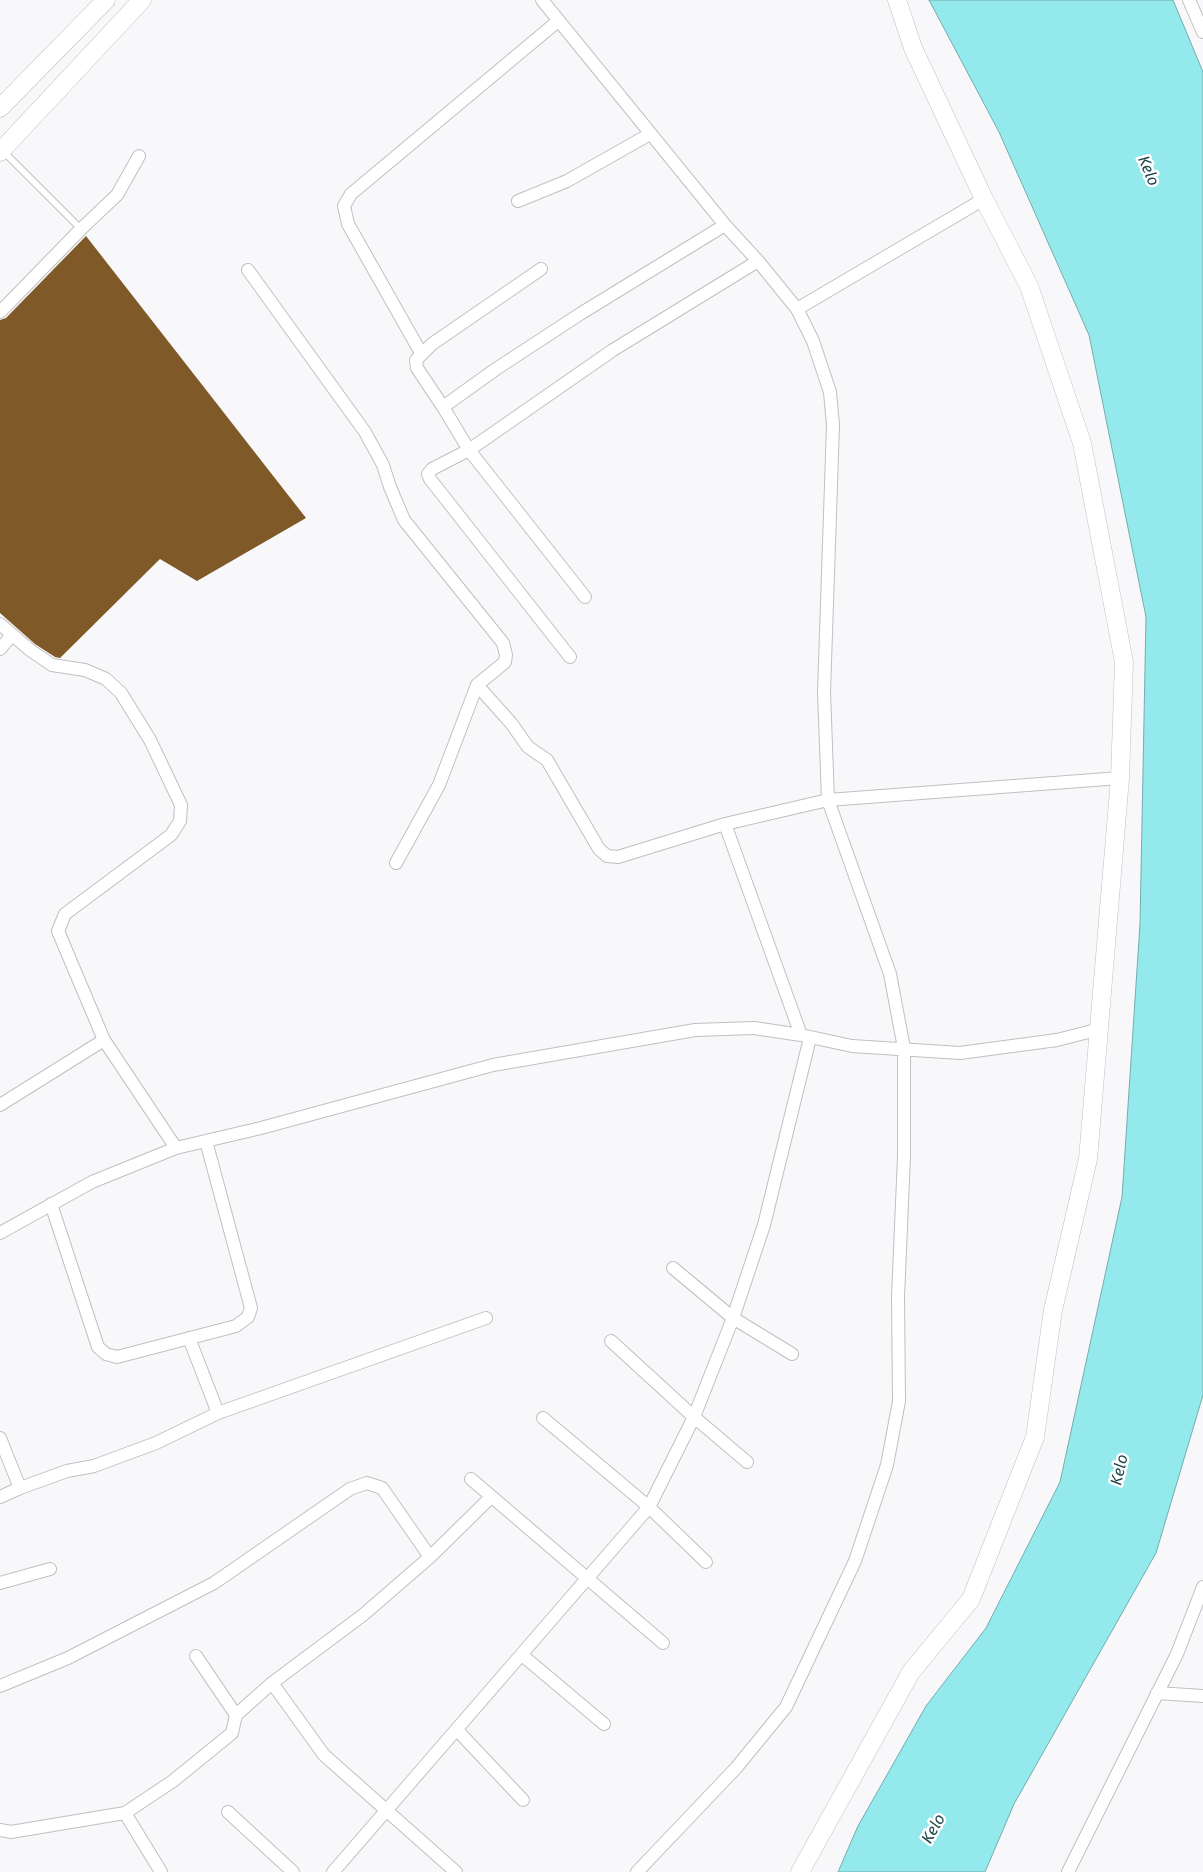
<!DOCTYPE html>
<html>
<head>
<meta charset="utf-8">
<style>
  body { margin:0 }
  canvas { display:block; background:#f8f7f9 }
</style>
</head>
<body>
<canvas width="1203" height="1872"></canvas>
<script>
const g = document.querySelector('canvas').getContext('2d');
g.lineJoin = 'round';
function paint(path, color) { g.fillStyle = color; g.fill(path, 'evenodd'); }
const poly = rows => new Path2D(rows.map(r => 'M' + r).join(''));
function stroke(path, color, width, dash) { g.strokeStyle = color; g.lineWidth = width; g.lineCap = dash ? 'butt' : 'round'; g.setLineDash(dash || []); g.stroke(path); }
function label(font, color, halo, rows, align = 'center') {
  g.font = font + ' "Fira Sans",sans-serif'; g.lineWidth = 5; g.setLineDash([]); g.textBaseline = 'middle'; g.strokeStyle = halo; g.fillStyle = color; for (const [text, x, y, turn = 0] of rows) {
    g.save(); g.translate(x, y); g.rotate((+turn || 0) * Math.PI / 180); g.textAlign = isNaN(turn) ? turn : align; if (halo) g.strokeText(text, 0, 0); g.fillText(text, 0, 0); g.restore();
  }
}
const water = poly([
  [929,0,1173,0,1203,72,1203,1395,1156,1553,1014,1804,985,1872,838,1872,858,1826,926,1706,986,1628,1060,1482,1122,1197,1140,924,1146,617,1089,335,999,132,929,0]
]);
paint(water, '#94e9ed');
stroke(water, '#72adb0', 1);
paint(poly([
  [86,236,306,518,197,581,160,559,60,658,55,657,35,644,0,613,0,320,6,318]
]), '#7f5927');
const lane = poly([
  [2,150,81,229]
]);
const street = poly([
  [542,0,725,225,758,261,797,309,813,341,830,392,833,425,824,692,828,800,890,974,904,1048,904,1156,898,1297,899,1401,887,1465,855,1561,786,1707,736,1768,637,1872],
  [1189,0,1203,32],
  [518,201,567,181,650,134],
  [248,270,365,432,383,465,390,487,404,520,503,643,506,655,505,662,477,685,511,723,528,747,547,760,599,849,607,856,618,857,725,824,828,800,1120,778],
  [797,309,984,199],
  [0,312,81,229,117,195,139,156],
  [421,353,348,224,344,206,351,194,558,21],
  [443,407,417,368,416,360,432,344,541,269],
  [585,597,469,450,613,350,758,261],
  [0,624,30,650,52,665,85,670,106,679,121,693,150,740,181,805,180,821,171,835,65,914,58,931,104,1040,176,1148],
  [0,649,12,635],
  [570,657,430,479,428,474,432,469,469,450,443,407,496,369,580,314,725,225],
  [725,824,801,1035],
  [396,863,439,785,477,685],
  [0,1105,104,1040],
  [51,1204,98,1347,106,1354,117,1357,236,1326,248,1317,251,1308,206,1141],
  [0,1233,92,1182,176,1148,261,1128,493,1065,695,1030,754,1028,801,1035,852,1046,960,1053,1057,1040,1100,1029],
  [673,1268,733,1318,792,1354],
  [189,1338,218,1413],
  [611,1341,694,1417,747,1462],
  [543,1418,649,1507,706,1562],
  [0,1438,20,1488],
  [471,1479,663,1643],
  [0,1497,20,1488,67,1471,94,1466,156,1443,218,1413,486,1318],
  [0,1583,50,1569],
  [522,1655,604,1724],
  [272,1683,324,1755,456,1872],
  [0,1686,68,1658,214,1583,350,1489,367,1483,382,1488,430,1557],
  [1157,1693,1203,1696],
  [236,1715,272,1683,363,1615,430,1557,490,1498],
  [457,1730,523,1800],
  [228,1812,293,1872],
  [125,1813,161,1872],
  [0,1830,11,1832,125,1813,173,1781,232,1733,236,1715,196,1656],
  [333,1872,649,1507,694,1417,733,1318,764,1225,810,1038],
  [1068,1872,1177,1654,1203,1587]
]);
const secondary = poly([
  [0,108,106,0],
  [0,152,142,0],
  [800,1872,911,1672,971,1599,1035,1437,1053,1310,1088,1159,1120,778,1124,662,1082,443,1029,286,984,199,913,48,897,0]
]);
stroke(lane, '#c0c0c2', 8);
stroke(street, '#c0c0c2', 14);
stroke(secondary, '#c0c0c2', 19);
stroke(lane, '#fff', 6);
stroke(street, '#fff', 12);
stroke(secondary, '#fff', 18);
label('italic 16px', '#1f474a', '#fff', [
  ["Kelo",1148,171,67],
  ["Kelo",1120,1470,-77],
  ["Kelo",934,1829,-61]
]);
</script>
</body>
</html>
